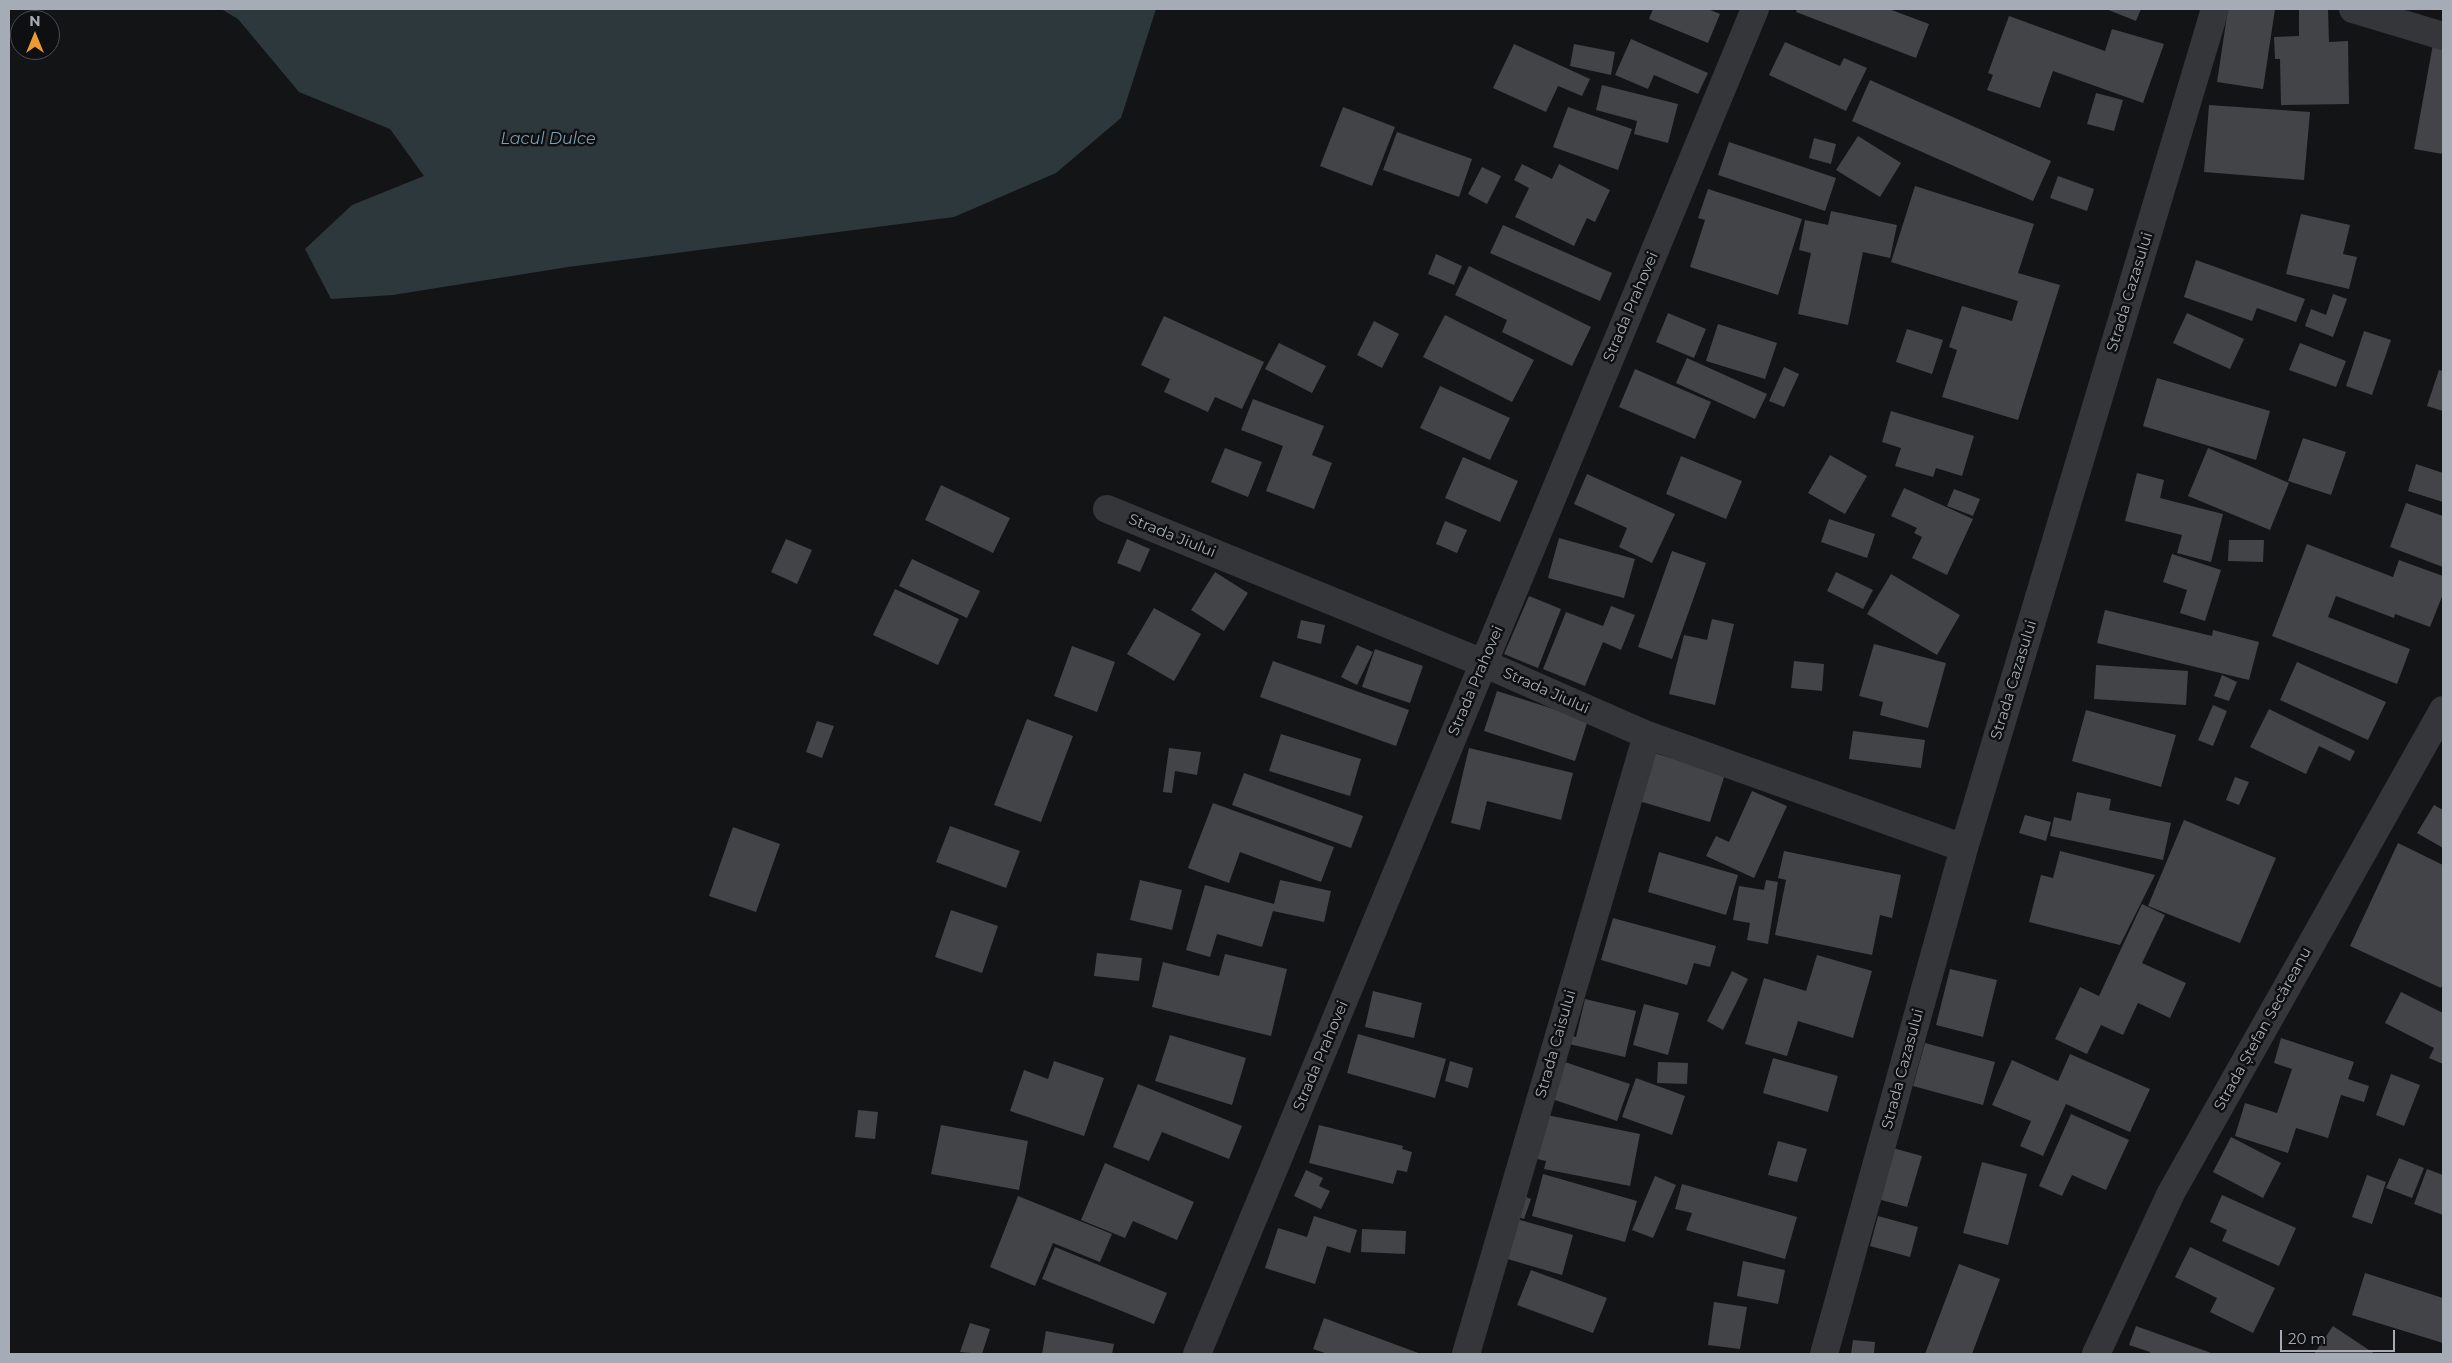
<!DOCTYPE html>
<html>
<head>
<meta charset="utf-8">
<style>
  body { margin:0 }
  #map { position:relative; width:2452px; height:1363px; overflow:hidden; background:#131415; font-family:Montserrat,sans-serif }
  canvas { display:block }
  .frame { position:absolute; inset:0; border:10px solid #a5acb5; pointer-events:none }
  .north { position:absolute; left:10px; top:10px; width:50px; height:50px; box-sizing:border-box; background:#0e0f10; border:1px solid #4a4e52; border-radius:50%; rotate:0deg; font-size:14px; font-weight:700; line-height:20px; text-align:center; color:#a5acb5 }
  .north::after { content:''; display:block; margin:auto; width:18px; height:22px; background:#ed9a33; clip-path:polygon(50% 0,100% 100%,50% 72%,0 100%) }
  .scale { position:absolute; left:2280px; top:1330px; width:115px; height:22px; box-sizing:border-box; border:2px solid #a5acb5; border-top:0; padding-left:6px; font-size:15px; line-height:18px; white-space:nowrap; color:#a5acb5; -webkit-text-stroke:4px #0e0f10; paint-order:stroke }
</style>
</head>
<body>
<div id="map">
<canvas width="2452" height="1363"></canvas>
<div class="frame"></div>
<div class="north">N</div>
<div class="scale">20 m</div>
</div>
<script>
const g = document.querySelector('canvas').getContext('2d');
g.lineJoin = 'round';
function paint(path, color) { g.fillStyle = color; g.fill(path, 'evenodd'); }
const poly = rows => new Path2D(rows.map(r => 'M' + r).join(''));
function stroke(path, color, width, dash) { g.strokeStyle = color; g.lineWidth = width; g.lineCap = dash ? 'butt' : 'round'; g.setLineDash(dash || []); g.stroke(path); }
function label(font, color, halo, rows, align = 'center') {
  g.font = font + ' Montserrat,sans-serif'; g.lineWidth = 5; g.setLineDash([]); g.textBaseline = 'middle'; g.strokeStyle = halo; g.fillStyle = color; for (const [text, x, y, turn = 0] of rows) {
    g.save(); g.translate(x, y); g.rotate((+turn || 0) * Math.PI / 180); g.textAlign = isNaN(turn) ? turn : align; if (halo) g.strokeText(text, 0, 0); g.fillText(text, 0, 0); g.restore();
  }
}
paint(poly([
  [221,9,1156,9,1121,118,1056,173,954,217,568,267,393,295,331,299,305,249,352,205,424,176,390,129,299,92,238,19]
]), '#2d383d');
paint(poly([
  [1653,9,1708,9,1720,14,1708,43,1649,19],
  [1797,9,1889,9,1929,24,1916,58,1796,12],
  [2106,9,2141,9,2136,21],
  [2228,9,2275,9,2263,89,2217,82],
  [2299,9,2328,9,2329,42,2348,41,2349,104,2281,105,2280,59,2275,59,2274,37,2299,36],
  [2009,16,2105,51,2112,29,2164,44,2143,103,2053,71,2040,108,1987,90,1993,75,1988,73],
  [1631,39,1708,73,1698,94,1654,75,1648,89,1615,75],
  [1785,42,1840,66,1844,58,1867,68,1846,111,1769,75],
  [1514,44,1590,79,1582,96,1558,86,1546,112,1493,88],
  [1574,44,1615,52,1611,75,1570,66],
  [2433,44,2443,45,2443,154,2414,149],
  [1870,80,2051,161,2033,201,1852,121],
  [1602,85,1678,104,1668,143,1634,134,1637,121,1596,110],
  [2096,93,2123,100,2114,131,2087,124],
  [2209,105,2310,112,2304,180,2204,172],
  [1343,107,1395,127,1372,186,1320,166],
  [1568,107,1632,129,1618,170,1553,147],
  [1397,132,1472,159,1459,197,1383,170],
  [1858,136,1901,163,1880,197,1836,170],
  [1814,138,1836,144,1831,164,1809,158],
  [1729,142,1836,178,1825,211,1718,175],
  [1522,164,1552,179,1559,164,1610,190,1595,222,1587,218,1574,246,1515,217,1529,188,1514,180],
  [1482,167,1501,176,1487,204,1468,194],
  [2058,176,2094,189,2087,211,2050,198],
  [1915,186,2034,224,2018,273,2060,285,2018,420,1942,397,1957,350,1949,347,1962,306,2012,321,2018,301,1891,262],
  [1708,189,1802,219,1778,295,1690,267,1705,220,1698,218],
  [1831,211,1897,225,1890,258,1863,252,1848,325,1798,314,1811,253,1799,250,1805,220,1828,225],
  [2301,214,2350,225,2343,254,2357,257,2349,289,2286,274],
  [1503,225,1612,273,1600,301,1490,253],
  [1436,254,1462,266,1454,285,1428,274],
  [2196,260,2305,299,2296,322,2257,308,2252,321,2184,297],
  [1469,266,1591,327,1572,366,1502,332,1507,320,1455,295],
  [2333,294,2347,299,2333,337,2305,326,2311,309,2326,315],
  [1668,313,1706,329,1694,358,1656,342],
  [2187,313,2244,339,2230,369,2173,343],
  [1445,315,1534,360,1512,402,1423,357],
  [1164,316,1264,362,1242,409,1215,397,1208,412,1164,392,1170,379,1141,365],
  [1374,321,1399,334,1382,368,1357,355],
  [1718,324,1777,343,1765,379,1706,361],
  [1907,329,1943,340,1932,374,1896,362],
  [2364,331,2391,340,2372,395,2346,386],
  [1279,343,1326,366,1312,393,1265,369],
  [2300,343,2346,361,2336,387,2289,370],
  [1687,358,1767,394,1755,419,1676,383],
  [1784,367,1799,374,1784,407,1769,401],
  [1635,369,1711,402,1695,439,1619,407],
  [2439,370,2443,371,2443,411,2427,406],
  [2157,378,2270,411,2256,460,2143,426],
  [1440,386,1510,418,1490,460,1420,428],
  [1253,399,1324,426,1312,455,1332,463,1314,509,1266,491,1283,446,1241,430],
  [1891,411,1974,436,1962,476,1936,468,1933,477,1895,466,1901,448,1882,442],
  [2303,438,2346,452,2331,495,2288,481],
  [1225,448,1262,462,1248,497,1211,482],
  [2208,448,2289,483,2270,530,2188,496],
  [1830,455,1867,476,1845,514,1808,493],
  [1681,456,1742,481,1726,519,1666,494],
  [1463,457,1518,481,1500,522,1445,498],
  [2416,464,2443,473,2443,502,2408,491],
  [2137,473,2164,480,2160,498,2223,514,2211,562,2177,553,2182,535,2125,521],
  [1587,474,1675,514,1652,563,1619,547,1627,528,1574,504],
  [941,485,1010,518,993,553,925,520],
  [1904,488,1973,519,1947,575,1912,558,1922,537,1914,533,1917,528,1891,516],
  [1954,489,1980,499,1973,516,1947,506],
  [2406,503,2443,516,2443,567,2390,547],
  [1829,519,1875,534,1867,558,1821,542],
  [1445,521,1467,530,1457,553,1436,544],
  [1559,538,1635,559,1624,598,1548,578],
  [786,539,812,550,797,584,771,572],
  [1127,539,1150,549,1140,572,1117,563],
  [2229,540,2264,540,2263,562,2228,561],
  [2307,544,2393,577,2399,560,2443,576,2443,594,2430,627,2395,614,2394,618,2336,596,2328,617,2410,649,2397,684,2272,636],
  [1672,551,1706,563,1672,659,1638,647],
  [2172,554,2221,570,2205,621,2180,613,2187,590,2163,582],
  [912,559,980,591,967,618,899,586],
  [1215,572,1248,593,1224,631,1191,610],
  [1836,572,1873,590,1863,609,1827,591],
  [1891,574,1960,615,1937,655,1867,614],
  [895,589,959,619,938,665,873,635],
  [1529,596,1561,609,1538,668,1504,654],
  [1611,606,1635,615,1621,650,1603,642,1585,686,1543,669,1566,612,1603,626],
  [1154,608,1201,634,1174,681,1127,654],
  [2105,610,2212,636,2213,630,2259,642,2249,680,2097,643],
  [1712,619,1734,624,1715,705,1669,694,1684,635,1707,640],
  [1301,620,1325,625,1321,644,1297,638],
  [1874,644,1946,663,1928,728,1880,715,1883,702,1859,696],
  [1357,645,1373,652,1357,685,1341,677],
  [1072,646,1115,662,1097,712,1054,696],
  [1375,649,1423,666,1410,703,1362,687],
  [1273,661,1409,710,1396,746,1260,697],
  [1794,661,1824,664,1822,691,1791,688],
  [2297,662,2386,702,2368,740,2280,700],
  [2096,665,2188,671,2186,705,2094,699],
  [2222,675,2237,682,2229,701,2214,696],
  [1497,691,1588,720,1575,761,1484,731],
  [2213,705,2227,711,2213,746,2198,740],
  [2269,709,2355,751,2350,761,2319,746,2306,774,2250,747],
  [2086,710,2176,735,2161,787,2072,761],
  [1027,719,1073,736,1041,822,994,805],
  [817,721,834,726,822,758,806,752],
  [1853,731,1925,740,1921,768,1849,759],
  [1281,734,1361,759,1350,796,1269,771],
  [1169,748,1201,752,1197,775,1175,771,1172,793,1163,792],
  [1469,748,1573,773,1561,820,1487,801,1480,830,1451,823],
  [1647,751,1725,774,1710,822,1632,799],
  [1244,773,1363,816,1351,848,1232,805],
  [2235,777,2249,782,2239,805,2226,800],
  [1752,791,1787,806,1754,878,1706,856,1716,836,1729,842],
  [2077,792,2111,799,2109,810,2171,823,2163,860,2050,836,2054,817,2071,821],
  [1213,803,1334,847,1321,882,1240,852,1229,883,1188,868],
  [2434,805,2443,810,2443,848,2417,833],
  [2025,815,2051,822,2046,841,2019,833],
  [2184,820,2276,858,2240,943,2148,906],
  [950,826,1020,851,1006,888,936,862],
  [733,827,780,844,756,912,709,896],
  [2398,843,2443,865,2443,983,2441,988,2350,946],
  [1784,851,1901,875,1892,918,1880,915,1872,955,1775,935,1786,880,1778,878],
  [2060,851,2155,875,2120,945,2029,922,2041,875,2053,878],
  [1659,852,1738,875,1726,915,1648,892],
  [1140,880,1182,890,1172,930,1130,920],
  [1280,880,1331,891,1324,922,1273,911,1262,947,1217,934,1210,957,1186,950,1205,885,1274,904],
  [1766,880,1778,882,1768,944,1747,940,1750,923,1733,920,1739,886,1764,890],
  [2142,904,2165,915,2142,963,2186,983,2170,1018,2138,1003,2123,1035,2101,1025,2087,1054,2055,1039,2080,987,2099,996],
  [951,910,998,926,982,973,935,957],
  [1613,918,1716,946,1710,967,1694,963,1687,985,1601,960],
  [1097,953,1142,958,1139,981,1094,976],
  [1225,954,1287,969,1271,1036,1152,1007,1163,962,1219,976],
  [1817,955,1872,971,1853,1038,1798,1021,1787,1056,1745,1044,1764,978,1806,991],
  [1950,969,1997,980,1983,1037,1936,1025],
  [1732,971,1748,979,1723,1030,1707,1021],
  [1373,991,1422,1003,1414,1038,1365,1027],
  [2401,992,2443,1013,2443,1064,2429,1058,2434,1048,2385,1023],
  [1585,999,1636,1011,1625,1057,1556,1041,1558,1032,1576,1037],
  [1644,1004,1679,1013,1668,1055,1633,1045],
  [1358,1034,1446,1059,1435,1098,1347,1073],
  [1170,1035,1246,1058,1232,1105,1155,1081],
  [2281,1038,2354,1062,2348,1079,2369,1086,2364,1102,2341,1095,2328,1138,2296,1128,2288,1153,2235,1136,2245,1103,2277,1113,2292,1069,2274,1063],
  [1925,1043,1995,1062,1983,1105,1913,1086],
  [2070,1054,2150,1089,2130,1132,2066,1104,2043,1156,2020,1146,2031,1121,1992,1105,2012,1060,2058,1081],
  [1773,1058,1838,1076,1828,1112,1763,1093],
  [1556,1059,1630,1084,1617,1121,1543,1096],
  [1054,1061,1104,1078,1084,1136,1010,1111,1024,1070,1048,1079],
  [1450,1061,1473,1068,1468,1088,1445,1081],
  [1658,1062,1688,1063,1687,1084,1657,1083],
  [2391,1074,2420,1085,2404,1126,2376,1115],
  [1636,1078,1685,1096,1672,1135,1622,1117],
  [1138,1084,1242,1126,1229,1159,1162,1132,1149,1161,1113,1147],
  [858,1110,878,1112,875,1139,855,1137],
  [1532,1112,1640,1134,1630,1186,1544,1169,1546,1161,1524,1156],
  [2071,1114,2129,1140,2106,1190,2072,1175,2062,1196,2039,1186],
  [941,1125,1028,1141,1019,1190,931,1174],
  [1319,1125,1403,1146,1402,1149,1412,1152,1407,1172,1397,1170,1393,1184,1309,1163],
  [2231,1137,2281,1163,2263,1198,2213,1172],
  [1778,1141,1807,1149,1797,1182,1768,1175],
  [1889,1147,1922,1156,1907,1207,1874,1198],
  [2399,1158,2424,1168,2412,1198,2386,1188],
  [1982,1162,2027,1174,2008,1245,1963,1233],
  [1105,1163,1194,1202,1177,1240,1133,1221,1125,1238,1081,1220],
  [2427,1169,2443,1175,2443,1215,2414,1204],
  [1306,1170,1323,1178,1319,1186,1330,1191,1321,1209,1294,1196],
  [1543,1174,1637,1201,1625,1242,1532,1216],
  [2367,1175,2386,1182,2372,1224,2352,1217],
  [1655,1176,1676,1185,1653,1238,1632,1230],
  [1682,1184,1797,1217,1785,1259,1686,1230,1692,1213,1675,1209],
  [1507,1189,1531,1199,1524,1219,1499,1210],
  [2222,1195,2296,1228,2279,1266,2222,1241,2227,1230,2210,1222],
  [1018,1196,1112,1234,1100,1262,1053,1243,1035,1286,990,1267],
  [1499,1214,1573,1235,1562,1275,1487,1253],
  [1314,1216,1357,1230,1350,1253,1327,1246,1315,1284,1265,1268,1278,1228,1307,1237],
  [1878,1216,1918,1227,1910,1257,1870,1246],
  [1362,1229,1406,1231,1405,1254,1361,1252],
  [1055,1247,1167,1293,1154,1324,1042,1279],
  [2190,1247,2275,1288,2253,1333,2210,1312,2217,1298,2175,1277],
  [1743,1261,1785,1270,1778,1304,1737,1296],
  [1959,1264,2000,1279,1972,1354,1925,1354],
  [1531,1270,1607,1298,1593,1333,1517,1305],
  [2365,1273,2443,1298,2443,1343,2352,1315],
  [1714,1302,1747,1307,1740,1349,1708,1345],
  [1324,1318,1421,1354,1328,1354,1313,1349],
  [970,1323,990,1329,982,1354,960,1352],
  [2136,1326,2214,1354,2149,1354,2150,1352,2129,1345],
  [2333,1326,2375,1354,2314,1354],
  [1046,1331,1114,1344,1112,1354,1042,1354],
  [1853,1340,1875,1342,1874,1354,1851,1354]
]), '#424448');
stroke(poly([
  [2353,9,2443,36],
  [1107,509,1483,663,1647,735,1964,848],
  [1197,1354,1755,9],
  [1466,1354,1647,735],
  [1824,1354,1964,848,2215,9],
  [2096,1354,2171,1193,2443,710]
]), '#34363a', 28);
label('15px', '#a5acb5', '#0e0f10', [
  ["Strada Cazasului",2130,292,-73],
  ["Strada Prahovei",1631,307,-67],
  ["Strada Jiului",1172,536,22],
  ["Strada Cazasului",2014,680,-73],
  ["Strada Prahovei",1476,681,-67],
  ["Strada Jiului",1546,691,24],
  ["Strada Ștefan Secăreanu",2263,1029,-61],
  ["Strada Caisului",1556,1044,-74],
  ["Strada Prahovei",1321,1056,-67],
  ["Strada Cazasului",1903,1069,-75]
]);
label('italic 16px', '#7d9eb0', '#0e0f10', [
  ["Lacul Dulce",548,139]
]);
</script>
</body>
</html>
